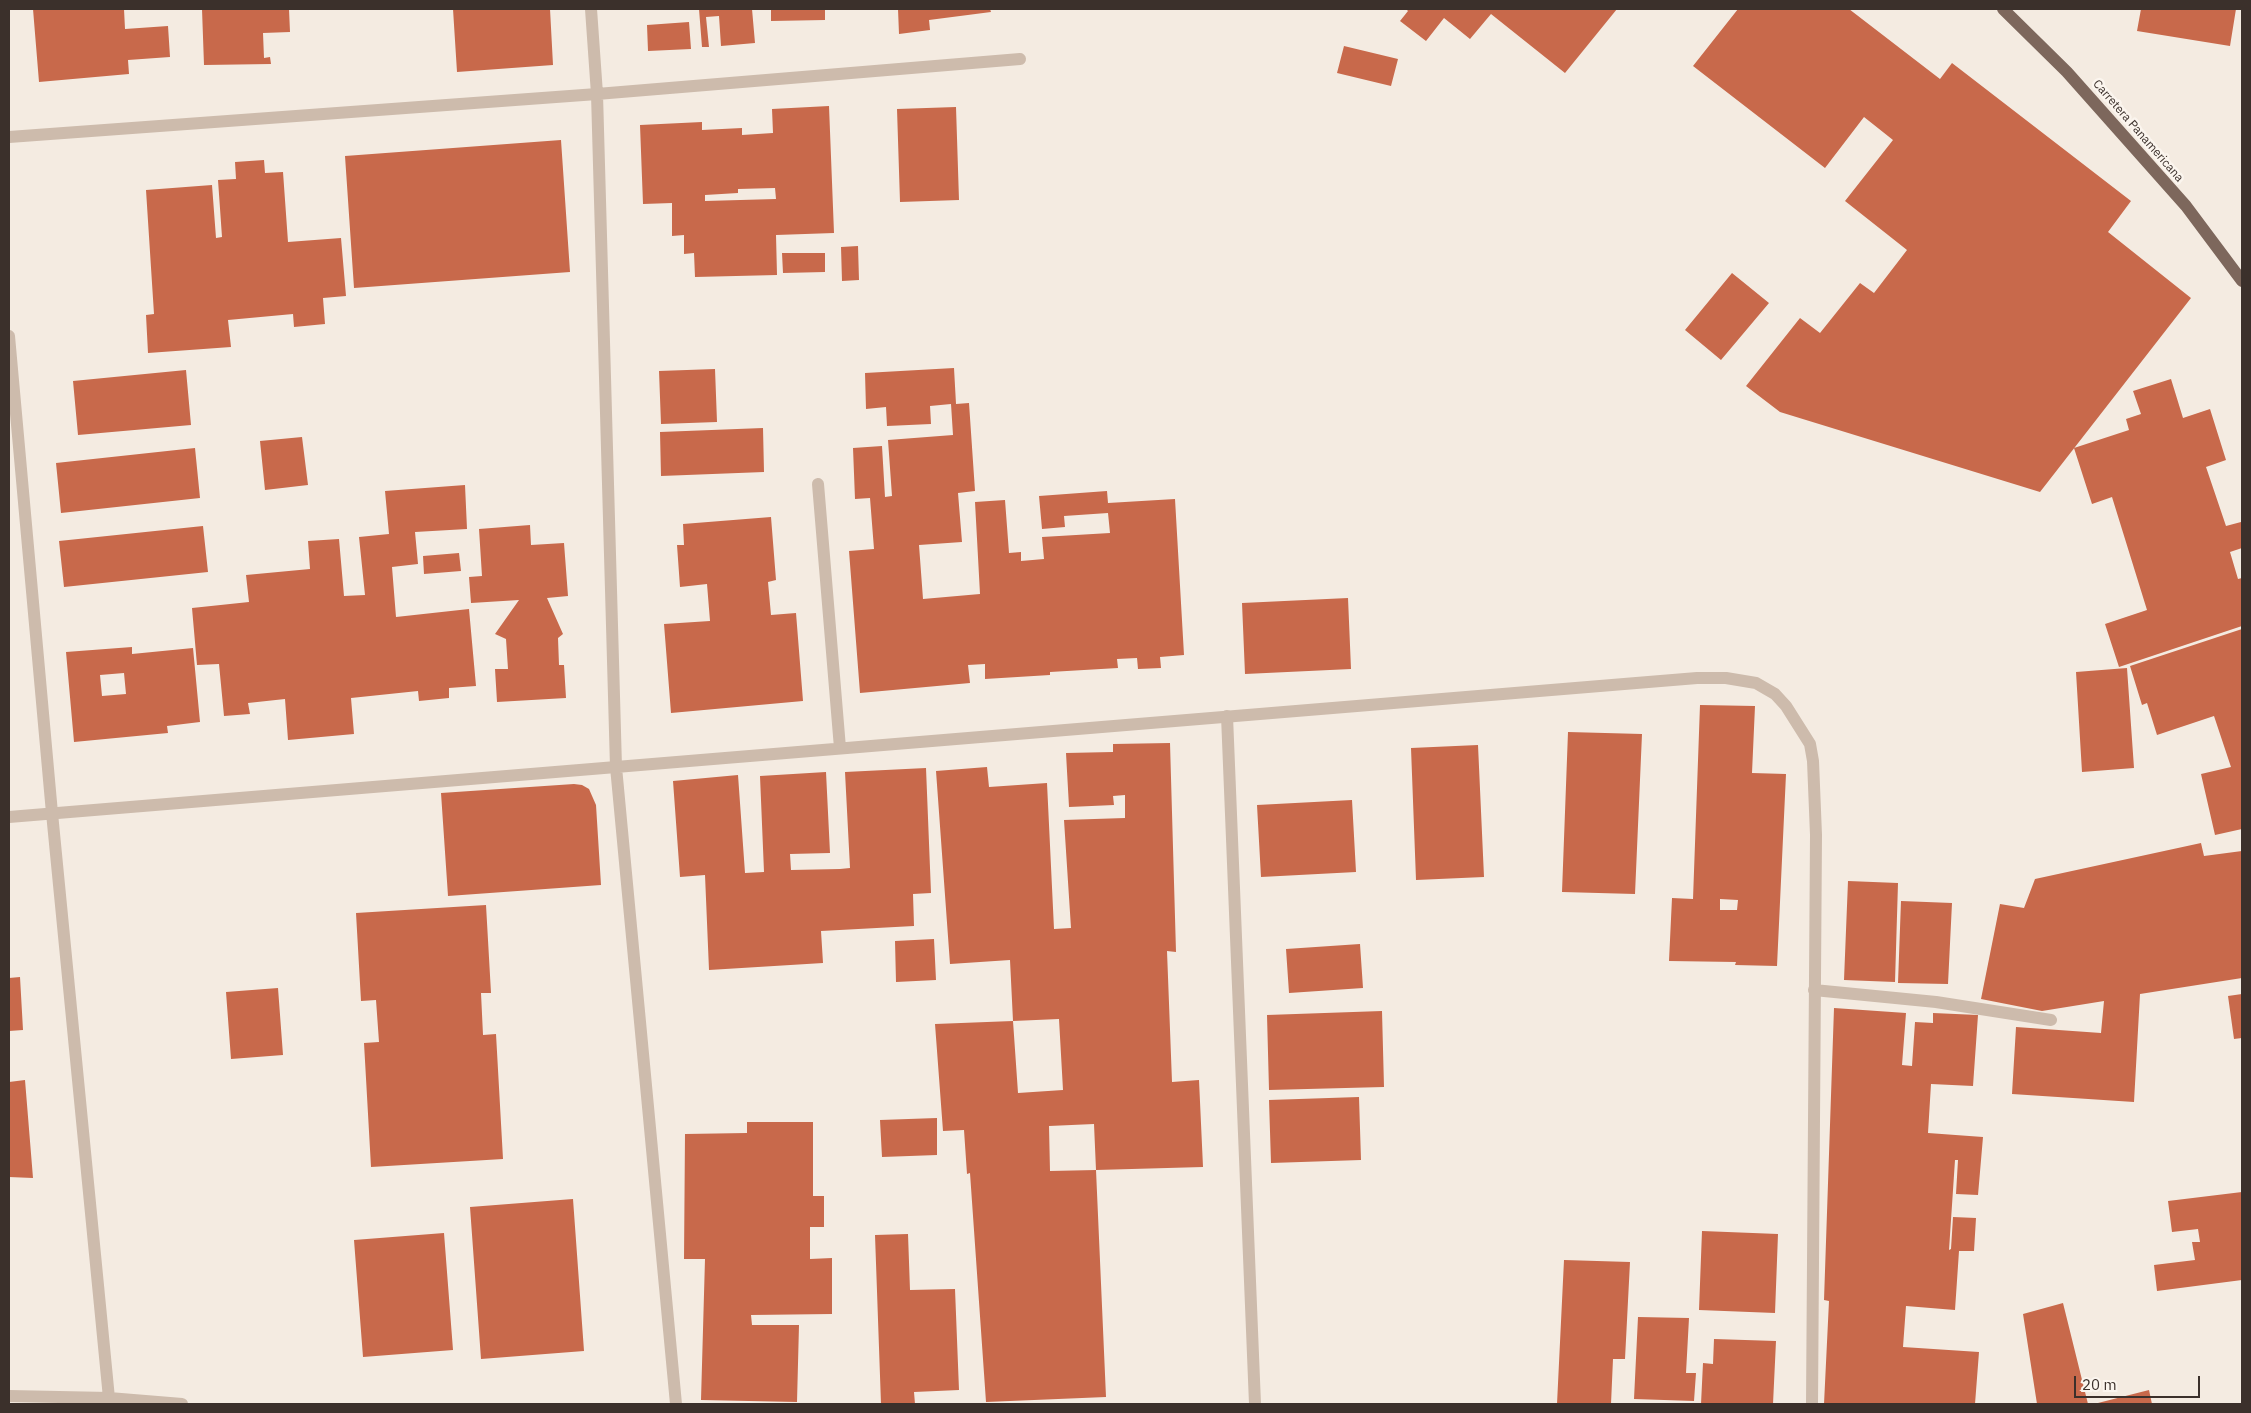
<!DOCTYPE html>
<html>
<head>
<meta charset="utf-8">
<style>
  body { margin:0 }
  #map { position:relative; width:2251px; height:1413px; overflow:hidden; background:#f4ebe1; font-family:"IBM Plex Sans",sans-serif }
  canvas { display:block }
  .frame { position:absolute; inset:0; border:10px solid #3b302b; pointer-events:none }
  .scale { position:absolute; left:2074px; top:1376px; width:126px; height:22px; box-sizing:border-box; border:2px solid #3b302b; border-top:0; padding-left:6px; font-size:15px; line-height:18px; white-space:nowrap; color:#3b302b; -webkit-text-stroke:4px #fbf5ee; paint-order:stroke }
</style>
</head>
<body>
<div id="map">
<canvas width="2251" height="1413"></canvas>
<div class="frame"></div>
<div class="scale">20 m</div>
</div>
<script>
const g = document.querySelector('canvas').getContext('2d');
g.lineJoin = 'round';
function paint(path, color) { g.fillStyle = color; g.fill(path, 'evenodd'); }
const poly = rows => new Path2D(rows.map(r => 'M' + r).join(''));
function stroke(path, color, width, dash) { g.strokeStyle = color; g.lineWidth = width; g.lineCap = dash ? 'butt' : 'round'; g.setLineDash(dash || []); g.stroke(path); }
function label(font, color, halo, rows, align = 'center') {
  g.font = font + ' "IBM Plex Sans",sans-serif'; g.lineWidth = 5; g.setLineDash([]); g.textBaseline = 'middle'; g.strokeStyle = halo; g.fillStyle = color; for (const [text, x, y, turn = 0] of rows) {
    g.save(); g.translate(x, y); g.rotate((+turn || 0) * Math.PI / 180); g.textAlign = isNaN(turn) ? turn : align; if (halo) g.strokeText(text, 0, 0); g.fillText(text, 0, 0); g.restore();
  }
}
paint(poly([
  [33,9,124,9,125,29,168,26,170,57,128,60,129,74,39,82],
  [202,9,289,9,290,32,263,33,264,58,270,57,271,64,204,65],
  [453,9,550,9,553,65,457,72],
  [699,9,752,9,755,43,721,46,719,16,706,17,709,47,702,47],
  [771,9,825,9,825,20,771,21],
  [898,9,990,9,991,12,929,20,930,30,899,34],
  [1406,9,1617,9,1565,73,1491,14,1470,39,1444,18,1426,41,1400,21,1408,11],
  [1738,9,1849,9,1940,79,1952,63,2131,201,2108,232,2191,298,2040,492,1780,412,1746,386,1800,318,1820,333,1860,283,1874,293,1907,250,1845,201,1893,140,1864,117,1825,168,1693,66],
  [2141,9,2236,9,2230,46,2137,31],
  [689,22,691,49,648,51,647,25],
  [1344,46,1398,59,1391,86,1337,73],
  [829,106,834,233,776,235,777,275,695,277,694,253,684,254,684,235,672,236,672,203,643,204,640,125,702,122,702,130,742,128,742,135,773,133,772,109],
  [775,188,776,199,705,201,705,195,738,193,738,189],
  [956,107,959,200,900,202,897,109],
  [561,140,570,272,354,288,345,156],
  [264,160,265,173,283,172,288,242,341,238,346,296,323,298,325,324,294,327,293,314,228,320,231,347,148,353,146,315,154,314,146,190,212,185,216,238,222,237,218,180,236,179,235,162],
  [858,246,859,280,842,281,841,247],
  [782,253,825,253,825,272,783,273],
  [1732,273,1769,303,1721,360,1685,330],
  [954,368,956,404,969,403,975,491,958,493,962,542,919,545,923,599,980,594,975,502,1005,500,1009,553,1021,552,1021,561,1044,559,1042,537,1110,533,1108,513,1064,516,1065,527,1042,529,1039,496,1107,491,1108,503,1175,499,1184,655,1160,657,1161,668,1138,669,1137,658,1117,659,1118,668,1050,672,1050,675,985,679,985,664,968,665,970,683,860,693,849,551,874,549,870,498,855,499,853,448,882,446,885,497,892,496,888,440,953,435,951,404,930,406,931,424,887,426,886,407,866,409,865,373],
  [715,369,717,422,661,424,659,371],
  [186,370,191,425,78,435,73,381],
  [2171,379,2183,418,2210,409,2226,460,2206,467,2226,526,2241,522,2242,526,2242,548,2230,552,2238,579,2242,578,2242,626,2119,667,2105,624,2147,610,2112,497,2092,504,2074,448,2129,430,2126,419,2141,414,2133,391],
  [763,428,764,472,661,476,660,432],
  [302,437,308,485,265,490,260,441],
  [195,448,200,498,61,513,56,463],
  [465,485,467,529,415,532,418,564,392,567,396,617,469,609,476,686,449,688,449,698,419,701,418,691,351,698,354,734,288,740,285,699,248,703,250,714,224,716,219,664,197,665,192,608,249,602,246,575,310,569,308,541,339,539,344,596,365,595,359,537,389,534,385,491],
  [771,517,776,580,768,582,771,615,796,613,803,701,671,713,664,624,710,621,707,584,680,587,677,545,684,545,683,524],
  [530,525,531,545,564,543,568,596,547,598,563,634,558,638,559,665,564,665,566,698,497,702,495,669,508,669,506,639,495,634,519,600,471,603,469,577,482,576,479,529],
  [203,526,208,572,64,587,59,541],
  [459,553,461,571,424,574,423,556],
  [1348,598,1351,669,1245,674,1242,603],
  [2242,629,2242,829,2215,835,2201,774,2231,767,2214,716,2157,735,2147,703,2142,705,2130,666],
  [132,647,132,654,193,648,200,722,167,726,168,733,74,742,66,652],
  [124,673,126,694,102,696,100,675],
  [2127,668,2134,768,2082,772,2076,672],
  [1700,705,1755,706,1752,773,1786,774,1777,966,1735,965,1736,962,1669,961,1672,898,1693,899],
  [1720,899,1738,900,1737,910,1720,910],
  [1568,732,1642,734,1635,894,1562,892],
  [1170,743,1176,952,1167,951,1172,1082,1199,1080,1203,1167,1096,1170,1094,1124,1049,1126,1050,1171,1096,1170,1106,1397,986,1402,970,1173,967,1174,964,1130,943,1131,935,1024,1013,1021,1018,1093,1063,1090,1059,1019,1013,1021,1010,960,950,964,936,771,987,767,989,787,1047,783,1054,929,1071,928,1064,820,1125,818,1125,795,1113,796,1114,805,1069,807,1066,753,1113,752,1113,744],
  [1478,745,1484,877,1416,880,1411,748],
  [926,768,931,893,913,894,914,926,821,931,823,963,709,970,705,875,680,877,673,781,738,775,745,873,764,872,760,776,826,772,830,853,790,854,791,870,840,869,850,868,845,772],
  [574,784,582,785,589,789,596,805,601,885,448,896,441,793],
  [1352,800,1356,872,1261,877,1257,805],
  [2201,843,2204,856,2242,851,2242,978,2140,994,2134,1102,2012,1094,2016,1027,2101,1033,2104,1001,2042,1011,1981,999,2000,904,2024,908,2035,879],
  [1848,881,1898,883,1895,982,1844,980],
  [1901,901,1952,903,1948,984,1898,983],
  [486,905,491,993,481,993,483,1035,496,1034,503,1159,371,1167,364,1043,379,1042,376,1000,361,1001,356,913],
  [934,939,936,980,896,982,895,941],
  [1360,944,1363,988,1289,993,1286,949],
  [20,977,23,1030,9,1031,9,978],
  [278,988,283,1055,231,1059,226,992],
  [2242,994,2242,1038,2234,1039,2228,996],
  [1834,1008,1906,1013,1902,1065,1912,1066,1915,1022,1933,1023,1933,1013,1978,1015,1973,1086,1931,1084,1928,1133,1983,1137,1978,1195,1956,1194,1958,1160,1955,1160,1949,1250,1951,1249,1953,1217,1976,1218,1974,1251,1959,1251,1955,1310,1906,1306,1903,1347,1979,1352,1975,1404,1824,1404,1829,1301,1824,1300],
  [1382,1011,1384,1087,1269,1090,1267,1015],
  [25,1080,33,1178,9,1177,9,1082],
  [1359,1097,1361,1160,1271,1163,1269,1100],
  [937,1118,937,1155,882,1157,880,1120],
  [747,1122,813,1122,813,1196,824,1196,824,1227,810,1227,810,1259,832,1258,832,1314,751,1315,752,1325,799,1325,797,1402,701,1400,705,1259,684,1259,685,1134,747,1133],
  [2242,1192,2242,1280,2157,1291,2154,1265,2195,1260,2192,1242,2200,1242,2198,1229,2172,1232,2168,1201],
  [573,1199,584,1351,481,1359,470,1207],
  [1702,1231,1778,1234,1775,1313,1699,1310],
  [444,1233,453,1350,363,1357,354,1240],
  [908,1234,910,1290,955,1289,959,1390,914,1392,915,1404,881,1404,875,1235],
  [1564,1260,1630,1262,1625,1359,1613,1359,1611,1404,1557,1404],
  [2063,1303,2088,1404,2037,1404,2023,1314],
  [1638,1317,1689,1318,1686,1373,1696,1373,1694,1401,1634,1399],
  [1714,1339,1776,1341,1773,1404,1701,1404,1703,1363,1713,1364],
  [2149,1390,2152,1404,2094,1404]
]), '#c8694b');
stroke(poly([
  [1227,716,1255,1404]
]), '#cdbbac', 12);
stroke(poly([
  [591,9,597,94,616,767,1697,678,1726,678,1756,683,1775,694,1786,706,1810,744,1813,761,1816,835,1812,1404],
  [9,137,597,94,1020,59],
  [9,336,52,813,109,1398],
  [818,484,840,748],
  [9,817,616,767,676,1404],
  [1814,990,1936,1002,2051,1020],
  [9,1396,109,1398,182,1404]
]), '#cdbbac', 12);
stroke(poly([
  [2003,9,2067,72,2186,206,2242,281]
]), '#7d675c', 12);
label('12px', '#3b302b', '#fbf5ee', [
  ["Carretera Panamericana",2138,131,49]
]);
</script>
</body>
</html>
